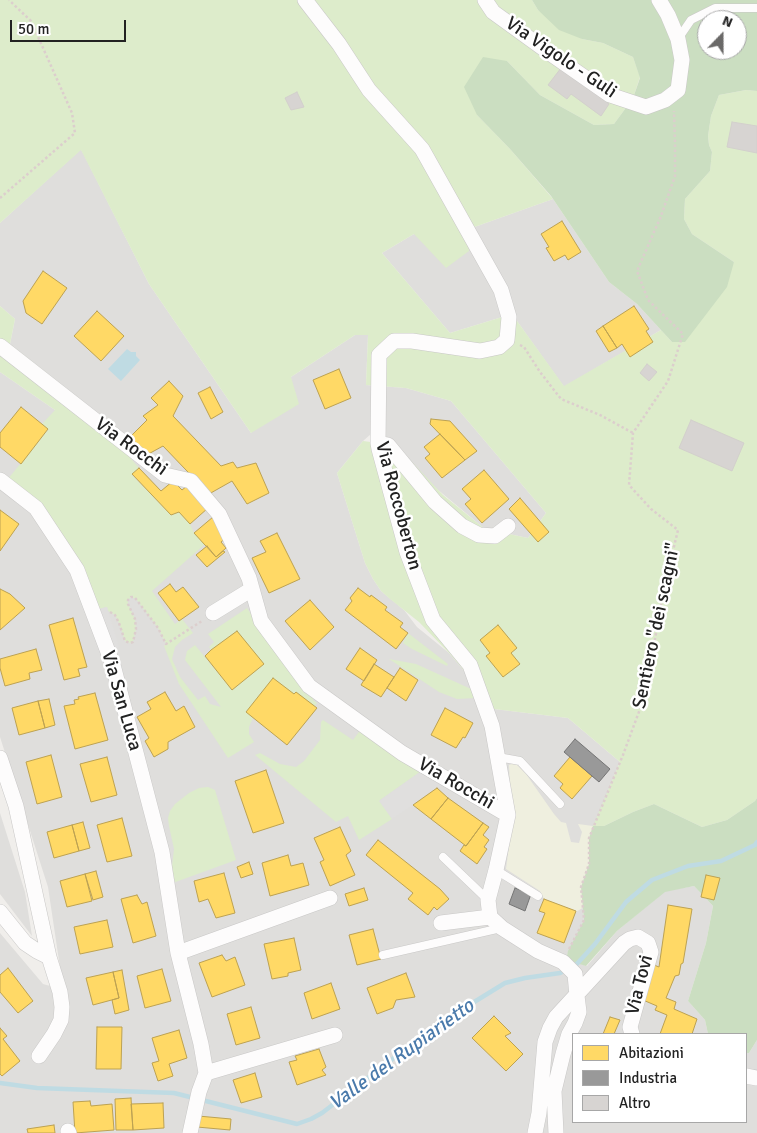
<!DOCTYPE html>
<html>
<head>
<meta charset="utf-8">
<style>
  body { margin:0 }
  #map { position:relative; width:757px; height:1133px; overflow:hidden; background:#f0eeeb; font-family:Signika,sans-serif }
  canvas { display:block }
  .legend { position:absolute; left:572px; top:1033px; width:175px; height:90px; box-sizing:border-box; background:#fff; border:1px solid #a7a7a7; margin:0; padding:6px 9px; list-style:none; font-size:15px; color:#222 }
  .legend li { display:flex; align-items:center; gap:10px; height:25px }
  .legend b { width:25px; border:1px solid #a7a7a7 }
  .north { position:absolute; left:697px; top:10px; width:50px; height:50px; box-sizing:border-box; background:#fff; border:1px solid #a7a7a7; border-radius:50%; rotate:22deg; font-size:14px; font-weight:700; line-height:20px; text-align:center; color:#222 }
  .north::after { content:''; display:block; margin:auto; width:18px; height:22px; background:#6a6968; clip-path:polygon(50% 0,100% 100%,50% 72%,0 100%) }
  .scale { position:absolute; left:10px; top:20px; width:116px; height:22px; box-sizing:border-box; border:2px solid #222; border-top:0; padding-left:6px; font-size:15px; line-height:18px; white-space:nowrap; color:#222; -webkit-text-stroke:4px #fff; paint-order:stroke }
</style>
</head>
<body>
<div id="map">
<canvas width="757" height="1133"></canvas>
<ul class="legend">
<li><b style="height:14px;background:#ffd966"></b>Abitazioni</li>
<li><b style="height:14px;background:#999"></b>Industria</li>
<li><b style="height:14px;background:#d7d4d2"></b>Altro</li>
</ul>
<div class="north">N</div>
<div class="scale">50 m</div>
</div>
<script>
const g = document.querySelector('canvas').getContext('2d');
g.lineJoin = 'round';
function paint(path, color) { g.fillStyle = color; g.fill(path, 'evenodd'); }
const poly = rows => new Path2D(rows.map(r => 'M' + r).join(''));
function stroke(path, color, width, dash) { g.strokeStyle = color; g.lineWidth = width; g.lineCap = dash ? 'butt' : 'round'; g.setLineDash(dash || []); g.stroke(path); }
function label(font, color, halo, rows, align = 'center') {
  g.font = font + ' Signika,sans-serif'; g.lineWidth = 5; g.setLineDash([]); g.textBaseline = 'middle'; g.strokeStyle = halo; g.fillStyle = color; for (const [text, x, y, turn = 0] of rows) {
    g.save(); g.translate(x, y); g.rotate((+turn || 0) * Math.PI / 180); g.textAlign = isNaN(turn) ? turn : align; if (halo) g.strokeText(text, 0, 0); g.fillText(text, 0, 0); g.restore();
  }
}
paint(poly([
  [81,149,149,284,251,433,291,377,355,335,368,335,366,385,406,388,451,401,546,513,528,538,485,529,371,434,363,441,337,473,365,563,373,579,381,591,404,610,417,627,449,653,461,667,494,709,568,718,620,762,589,838,589,864,581,887,584,920,565,959,587,966,617,931,665,891,694,886,713,906,706,943,688,1001,705,1020,708,1034,573,1034,573,1122,746,1122,746,1053,749,1053,757,1040,757,1133,0,1133,0,933,43,984,50,986,61,974,48,887,0,737,0,372,55,410,71,392,10,344,15,319,0,306,0,223],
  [553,199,609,282,637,304,661,330,564,387,512,314,450,333,382,253,414,234,466,230],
  [0,813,25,892,32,936,0,894]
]), '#dfdedc');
paint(poly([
  [515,763,526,774,554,814,561,822,566,823,571,842,579,843,582,832,578,824,593,826,589,838,589,864,581,887,584,907,576,912,544,899,540,891,506,869,510,839,511,805,509,765]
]), '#efefdf');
paint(poly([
  [0,0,532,0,538,10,582,39,603,43,633,57,640,77,633,98,614,124,594,125,540,95,507,61,477,115,510,149,553,199,466,230,469,251,446,268,414,234,382,253,450,333,512,314,564,386,661,330,672,342,734,262,692,234,684,219,685,199,710,171,712,152,709,145,708,136,711,116,719,95,746,90,757,91,757,798,755,801,727,820,702,827,654,804,633,812,604,826,593,826,620,762,568,718,494,709,461,667,449,653,419,622,390,599,381,591,373,579,365,563,337,473,363,441,378,443,400,449,443,495,485,529,528,538,546,513,451,401,406,388,366,385,368,335,355,335,291,377,299,404,251,433,149,284,81,150,0,223],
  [0,306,15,319,10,344,71,392,66,398,116,441,139,468,132,475,171,515,179,512,190,524,194,533,205,544,152,591,175,624,182,619,193,633,182,640,175,647,172,659,180,677,198,700,205,696,210,704,221,707,185,660,187,651,195,645,232,690,263,664,237,631,211,650,209,647,214,642,208,634,247,608,284,665,315,696,313,700,317,703,314,707,296,692,294,694,247,712,253,718,249,727,249,734,254,742,228,758,179,684,164,646,166,644,158,628,136,599,131,597,128,600,128,604,135,619,136,629,133,642,130,643,125,641,119,623,115,615,108,611,107,607,94,610,77,570,7,480,48,430,42,424,55,410,0,372],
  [408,633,448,664,447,666,412,649,403,643],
  [389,659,416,664,471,689,475,698,457,699,439,692],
  [323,720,353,740,364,725,427,767,380,800,392,819,359,840,348,816,336,822,255,755,260,753,280,764,296,767,304,761,320,740,321,722],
  [208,787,215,790,236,860,170,884,174,849,169,826,168,818,170,811,175,804,189,793,199,788]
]), '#ddeccb');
paint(poly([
  [532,0,757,0,757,91,746,90,719,95,711,116,708,136,709,145,712,152,710,171,685,199,684,219,692,234,734,262,727,287,685,342,672,342,637,304,609,282,551,196,510,149,477,115,464,87,483,57,507,61,540,95,594,125,614,124,633,98,640,78,633,57,603,43,582,39,559,30,538,10],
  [707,20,737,20,737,50,707,50],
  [757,798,757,1040,749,1053,746,1053,746,1034,708,1034,705,1020,688,1001,706,943,713,906,694,886,665,892,617,931,586,966,566,960,568,951,584,920,581,887,589,864,589,838,593,826,604,826,633,812,654,804,702,827,727,820,755,801]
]), '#cbdec1');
paint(poly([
  [107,607,119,647,108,650,94,610],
  [427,767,449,780,392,819,379,801]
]), '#e0dfde');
paint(poly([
  [127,349,131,352,136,352,136,356,140,360,121,381,108,369]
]), '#bfdbe3');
const homes = poly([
  [562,221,581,252,568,260,565,255,554,261,546,248,549,247,541,234,562,221],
  [43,271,67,288,42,324,26,313,23,301,43,271],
  [634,306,649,329,646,331,653,342,630,357,622,344,617,348,603,326,634,306],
  [97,311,124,336,101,361,74,336,97,311],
  [603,326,617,348,609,352,596,331,603,326],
  [339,369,351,398,325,409,313,380,339,369],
  [169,381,183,396,173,416,221,466,233,462,237,468,256,463,269,493,247,504,232,481,209,494,163,446,143,457,127,440,147,420,143,416,158,405,151,398,169,381],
  [210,387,223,412,211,419,198,393,210,387],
  [21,407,48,429,21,464,0,447,0,433,21,407],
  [431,419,450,421,477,451,465,460,430,424,431,419],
  [440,434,465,460,442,478,425,458,430,454,424,447,440,434],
  [139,468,161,491,173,481,182,490,187,486,208,508,190,524,179,512,171,515,132,474,139,468],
  [484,470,509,499,482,523,465,504,471,499,462,489,484,470],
  [520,498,549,532,538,542,509,509,520,498],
  [0,510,19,524,0,551,0,510],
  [213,517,226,538,221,542,226,548,216,557,194,533,213,517],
  [277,533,300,579,269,593,252,558,266,552,260,541,277,533],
  [207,546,216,557,223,551,225,552,207,567,196,555,207,546],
  [170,584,176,592,183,587,199,607,179,621,158,593,170,584],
  [358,588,370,597,371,595,387,607,385,610,403,623,400,627,408,633,396,649,345,610,352,601,350,598,358,588],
  [0,589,10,594,25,608,0,630,0,589],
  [310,600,334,627,310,650,285,621,310,600],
  [73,618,87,667,78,669,80,676,64,680,49,625,73,618],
  [498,625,517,648,511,653,520,664,503,677,486,656,490,653,480,640,498,625],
  [237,631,264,664,232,690,205,656,211,650,237,631],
  [360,648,377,660,364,681,346,669,360,648],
  [36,649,42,670,29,673,30,679,5,686,0,668,0,659,36,649],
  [374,664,394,677,381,697,361,685,374,664],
  [400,668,418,680,406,701,387,688,400,668],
  [273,678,294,694,296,692,317,708,287,745,246,712,273,678],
  [165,692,176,711,184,706,195,727,168,742,168,749,154,757,145,741,149,738,137,717,151,709,147,702,165,692],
  [95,693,108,740,75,749,64,706,75,704,74,700,79,699,78,697,95,693],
  [49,699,55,725,45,728,38,701,49,699],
  [38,701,45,728,19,735,12,708,38,701],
  [445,708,473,723,465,738,463,737,456,748,431,735,445,708],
  [51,755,62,797,37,804,26,762,51,755],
  [107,757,117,795,91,802,80,764,107,757],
  [570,757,592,776,572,799,560,788,563,784,554,776,570,757],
  [266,770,284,823,253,833,235,781,266,770],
  [437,788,448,798,431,819,413,805,437,788],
  [448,798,483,823,466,846,431,819,448,798],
  [122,818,132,856,107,862,97,825,122,818],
  [83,822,90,848,79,851,72,825,83,822],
  [483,823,489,827,483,835,489,840,484,847,487,849,477,864,460,851,464,845,466,846,483,823],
  [72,825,79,851,54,858,47,832,72,825],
  [340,827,351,851,346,855,355,875,330,886,320,862,324,860,314,838,340,827],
  [378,840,440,889,449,899,437,910,434,907,428,915,408,899,413,893,366,855,378,840],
  [288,855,291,866,303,863,309,885,270,896,262,863,288,855],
  [249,862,253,874,241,878,237,867,249,862],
  [96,871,103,897,93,900,85,874,96,871],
  [224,873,235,913,216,918,208,899,199,902,194,881,224,873],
  [85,874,92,901,67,907,60,881,85,874],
  [706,875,720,878,714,900,701,897,706,875],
  [364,888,368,900,349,906,345,894,364,888],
  [137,895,142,904,147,902,156,936,133,943,121,899,137,895],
  [544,899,576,911,564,943,537,933,545,913,539,911,544,899],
  [668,905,692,909,683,963,681,964,679,975,675,976,666,998,676,1002,674,1009,697,1019,692,1034,660,1034,667,1015,655,1010,657,1006,643,1000,654,965,659,967,668,905],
  [107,920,113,947,80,954,74,927,107,920],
  [373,929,381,959,357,965,349,935,373,929],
  [294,938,301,970,288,973,288,976,272,979,264,944,294,938],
  [222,955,226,961,235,957,245,985,212,997,199,963,222,955],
  [8,968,33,1001,18,1013,0,992,0,975,8,968],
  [162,969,171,1001,145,1008,137,976,162,969],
  [122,970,129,1010,115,1014,112,1000,119,998,113,972,122,970],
  [113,972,119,998,93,1005,86,978,113,972],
  [406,973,415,997,396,1000,393,1008,377,1014,367,988,406,973],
  [331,983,340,1009,312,1019,304,993,331,983],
  [251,1007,260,1038,236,1045,227,1014,251,1007],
  [494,1016,511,1033,505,1036,523,1054,506,1071,472,1038,494,1016],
  [610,1017,620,1020,614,1034,603,1034,610,1017],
  [97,1027,122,1027,121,1069,96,1069,97,1027],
  [0,1028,7,1036,3,1039,20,1061,2,1076,0,1074,0,1028],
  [179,1030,187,1058,169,1064,173,1076,158,1081,152,1063,159,1061,152,1038,179,1030],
  [319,1049,326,1067,322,1070,326,1075,297,1085,289,1062,297,1060,295,1056,319,1049],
  [255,1073,262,1097,241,1103,233,1080,255,1073],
  [131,1098,133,1130,116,1130,115,1099,131,1098],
  [90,1101,91,1106,112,1104,114,1130,75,1133,73,1102,90,1101],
  [163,1103,164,1128,133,1130,131,1104,163,1103],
  [198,1116,231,1119,230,1130,197,1127,198,1116],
  [54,1125,55,1133,28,1133,27,1129,54,1125]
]);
paint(homes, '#ffd966');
stroke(homes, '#bda252', 1);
const industry = poly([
  [575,739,610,769,599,782,564,752,575,739],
  [515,888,531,894,525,911,509,904,515,888]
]);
paint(industry, '#999');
stroke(industry, '#757575', 1);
stroke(poly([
  [573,967,575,966,595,944,626,902,652,880,688,866,721,861,755,845,757,842],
  [0,1083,37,1088,174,1093,297,1124,311,1119,322,1113,412,1044,466,1007,505,983,525,978,560,973,566,970]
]), '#bfdbe3', 4.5);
const building = poly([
  [561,68,609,104,601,116,571,94,567,99,548,85,561,68],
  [297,92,304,107,291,110,285,98,297,92],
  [732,122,757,126,757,153,727,147,732,122],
  [647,364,657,372,649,381,640,373,647,364],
  [691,420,744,443,732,471,679,448,691,420]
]);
paint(building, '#d7d4d2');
stroke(building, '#d3d0cc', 1);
const service = poly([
  [678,39,691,20,715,8,757,8],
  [498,757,520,761,560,804],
  [443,857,488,900],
  [496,870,538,896],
  [383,955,501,928]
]);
const minor = poly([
  [305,0,339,44,369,90,422,149,501,290,509,317,507,340,499,347,480,351,412,341,394,341,379,355,378,443,379,449,407,552,433,620,470,665,492,726,508,815,496,870,488,900,490,917,502,928,538,951,563,962,575,974,577,996,579,1012,575,1023,569,1034,563,1054,554,1091,556,1133],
  [485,0,493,12,551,54,610,95,646,107,665,100,678,90,682,60,678,39,668,15,659,0],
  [0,346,165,475,191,481,219,514,249,578,261,621,309,686,402,753,508,815],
  [378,443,388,445,435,502,462,526,479,535,495,536,508,526],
  [0,480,36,508,77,570,113,665,162,852,178,953,201,1044,206,1073,199,1092,190,1133],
  [213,613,252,589],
  [0,758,16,806,49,957,60,992,62,1007,61,1020,54,1034,39,1056],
  [0,912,25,943,37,951,49,957],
  [441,923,490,917],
  [178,953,330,898],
  [206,1073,335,1035],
  [746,1076,757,1078],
  [68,1131,69,1133],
  [535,1133,539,1113,545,1042,550,1028,556,1017,624,943,630,939,638,937,648,943,651,952,630,1027,632,1034]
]);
stroke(service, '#c9c8c7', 9);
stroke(minor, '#c9c8c7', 16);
stroke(poly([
  [0,198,75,133,72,113,31,21,9,0],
  [520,345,524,347,540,372,561,399,600,415,633,433],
  [110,612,115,615,119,623,125,641,130,643,133,642,136,629,135,619,128,604,128,600,131,597,134,597,136,599,158,628,166,644,202,621],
  [569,949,584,920,581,887,589,864,589,838,623,755,640,709,652,656,664,588,678,530,651,509,629,485,633,433,668,381,683,334,648,300,637,271,661,216,675,176,675,144,674,111]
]), '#dccecd', 2.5, [2.5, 2.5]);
stroke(service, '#fdfcfc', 8);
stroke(minor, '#fdfcfc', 15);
label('19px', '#222', '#fff', [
  ["Via Vigolo - Guli",561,58,34],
  ["Via Rocchi",131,447,36],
  ["Via Roccoberton",398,506,75],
  ["Sentiero \"dei scagni\"",657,626,-78],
  ["Via San Luca",121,701,74],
  ["Via Rocchi",456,784,30],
  ["Via Tovi",640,985,-76]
]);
label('italic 20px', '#4a7aab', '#fff', [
  ["Valle del Rupiarietto",402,1055,-36]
]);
</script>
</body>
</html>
